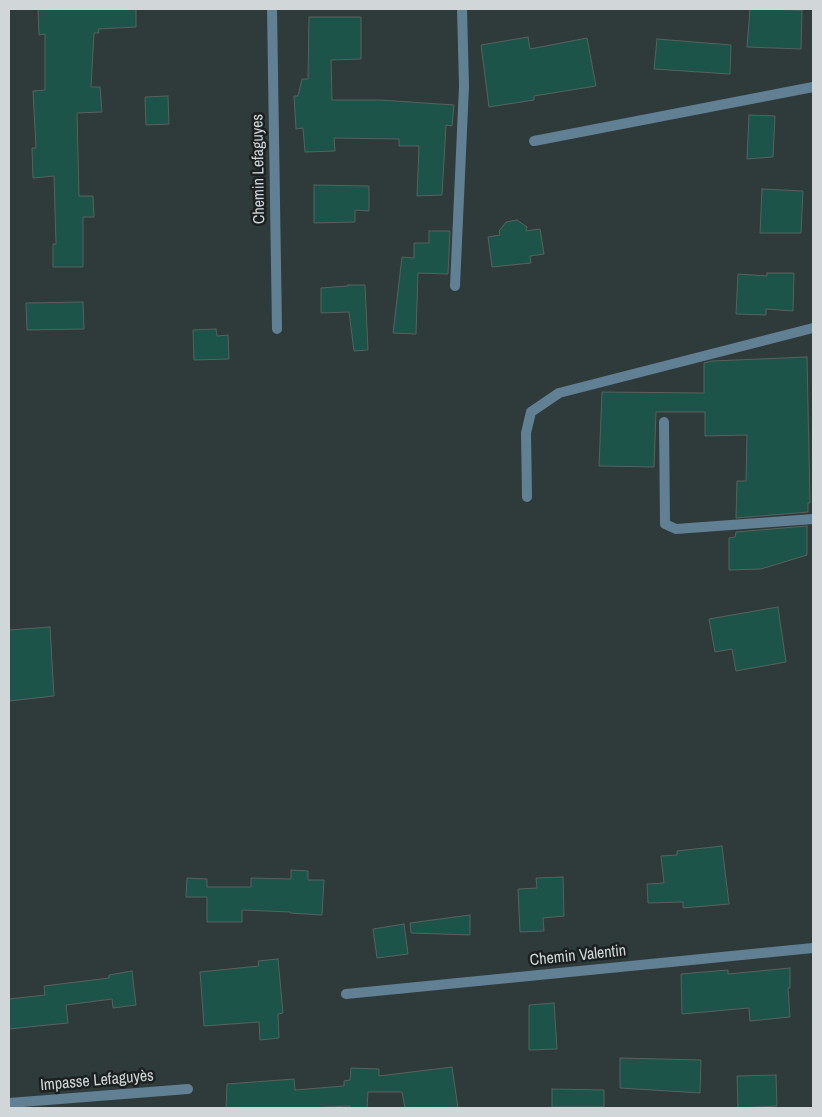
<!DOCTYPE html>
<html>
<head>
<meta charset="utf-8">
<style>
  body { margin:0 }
  #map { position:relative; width:822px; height:1117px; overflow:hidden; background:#2f3a3b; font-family:"Archivo Narrow",sans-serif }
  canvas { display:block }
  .frame { position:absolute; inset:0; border:10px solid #d1d7d8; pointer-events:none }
</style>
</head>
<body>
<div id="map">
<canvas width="822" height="1117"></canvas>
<div class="frame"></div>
</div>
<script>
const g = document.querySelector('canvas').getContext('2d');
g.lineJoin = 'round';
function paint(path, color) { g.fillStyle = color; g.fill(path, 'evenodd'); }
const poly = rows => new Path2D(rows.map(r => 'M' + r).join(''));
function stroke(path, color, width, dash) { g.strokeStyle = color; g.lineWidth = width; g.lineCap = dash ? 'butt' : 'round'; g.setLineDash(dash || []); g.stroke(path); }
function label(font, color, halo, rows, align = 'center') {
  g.font = font + ' "Archivo Narrow",sans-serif'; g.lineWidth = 5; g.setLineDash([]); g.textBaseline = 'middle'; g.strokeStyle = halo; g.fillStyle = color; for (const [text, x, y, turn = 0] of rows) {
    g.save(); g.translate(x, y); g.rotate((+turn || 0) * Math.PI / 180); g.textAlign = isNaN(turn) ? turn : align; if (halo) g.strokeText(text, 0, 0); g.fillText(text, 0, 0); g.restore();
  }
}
const building = poly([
  [38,9,136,9,136,27,98,29,99,33,94,33,91,87,100,87,102,112,77,113,79,196,93,196,94,217,83,217,83,267,53,267,53,244,56,244,54,176,33,178,32,148,36,148,33,91,45,90,45,34,39,35,38,9],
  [750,9,802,10,801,49,747,47,750,9],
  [309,17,361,17,361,59,331,60,332,100,381,100,454,105,452,126,446,125,442,195,417,196,419,146,399,146,399,139,334,138,335,151,305,152,303,128,296,129,294,96,298,96,302,79,308,79,309,17],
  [528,37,530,49,587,38,596,86,534,96,534,100,489,107,481,45,528,37],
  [657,39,731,45,730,74,654,69,657,39],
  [168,96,169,124,146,125,145,97,168,96],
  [749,115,775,116,773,157,747,159,749,115],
  [314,185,369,186,369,211,355,210,355,222,314,223,314,185],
  [762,189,803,191,801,233,760,233,762,189],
  [517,220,527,227,526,231,540,229,544,254,530,256,531,263,492,267,488,237,500,235,499,231,506,222,517,220],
  [429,231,450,231,448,274,418,273,416,334,393,333,402,257,414,258,414,243,429,243,429,231],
  [767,273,794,273,793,311,766,309,766,315,736,314,738,274,767,276,767,273],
  [348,285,365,285,368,350,354,351,349,312,321,313,321,288,348,286,348,285],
  [83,302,84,329,27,330,26,303,83,302],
  [216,329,217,336,228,335,229,359,194,360,193,330,216,329],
  [807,357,810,503,808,503,808,512,736,518,737,481,746,481,747,435,705,436,705,412,656,412,654,467,599,466,602,392,704,393,704,363,712,361,807,357],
  [807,526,807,555,761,569,729,570,729,538,735,537,736,532,807,526],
  [778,607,786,662,736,671,732,649,715,652,709,619,778,607],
  [50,627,54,696,9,701,9,630,50,627],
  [722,846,729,904,683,908,683,902,648,903,647,884,664,883,661,856,677,855,677,851,722,846],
  [291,870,308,871,308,880,324,880,322,915,290,913,290,912,242,910,242,922,207,922,207,897,186,897,187,878,207,879,207,887,251,887,251,878,291,879,291,870],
  [563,877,564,916,543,918,544,931,520,932,518,889,537,888,536,878,563,877],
  [470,915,470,935,411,933,410,923,470,915],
  [404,924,408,954,377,958,373,929,404,924],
  [278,959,283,1013,278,1014,279,1038,260,1040,259,1022,204,1026,200,972,259,966,258,961,278,959],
  [790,968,790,988,788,988,790,1017,750,1021,749,1008,682,1014,681,974,728,970,728,974,790,968],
  [132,971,136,1005,113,1008,112,999,66,1005,68,1023,9,1029,9,999,45,995,44,986,109,978,109,975,132,971],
  [554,1003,557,1049,529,1050,529,1005,554,1003],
  [620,1058,701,1060,700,1093,620,1088,620,1058],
  [452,1067,458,1108,405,1108,402,1092,368,1092,367,1108,350,1108,350,1106,308,1108,226,1108,227,1084,294,1079,295,1090,344,1086,344,1081,350,1080,351,1068,379,1069,379,1076,452,1067],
  [776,1075,777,1106,738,1108,737,1076,776,1075],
  [552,1089,604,1090,604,1107,552,1107,552,1089]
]);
paint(building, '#1d5449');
stroke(building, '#57625f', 1);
stroke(poly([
  [664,422,665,524,676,529,813,519],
  [527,497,526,433,531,412,559,393,813,328]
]), '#628093', 10);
stroke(poly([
  [272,9,277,329],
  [534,141,813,87],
  [455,286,464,86,462,9],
  [346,994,813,948],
  [9,1103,188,1089]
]), '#628093', 10);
label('16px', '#d1d7d8', '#1b2020', [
  ["Chemin Lefaguyes",259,169,-91],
  ["Chemin Valentin",578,956,-6],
  ["Impasse Lefaguyès",97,1081,-5]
]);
</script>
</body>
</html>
